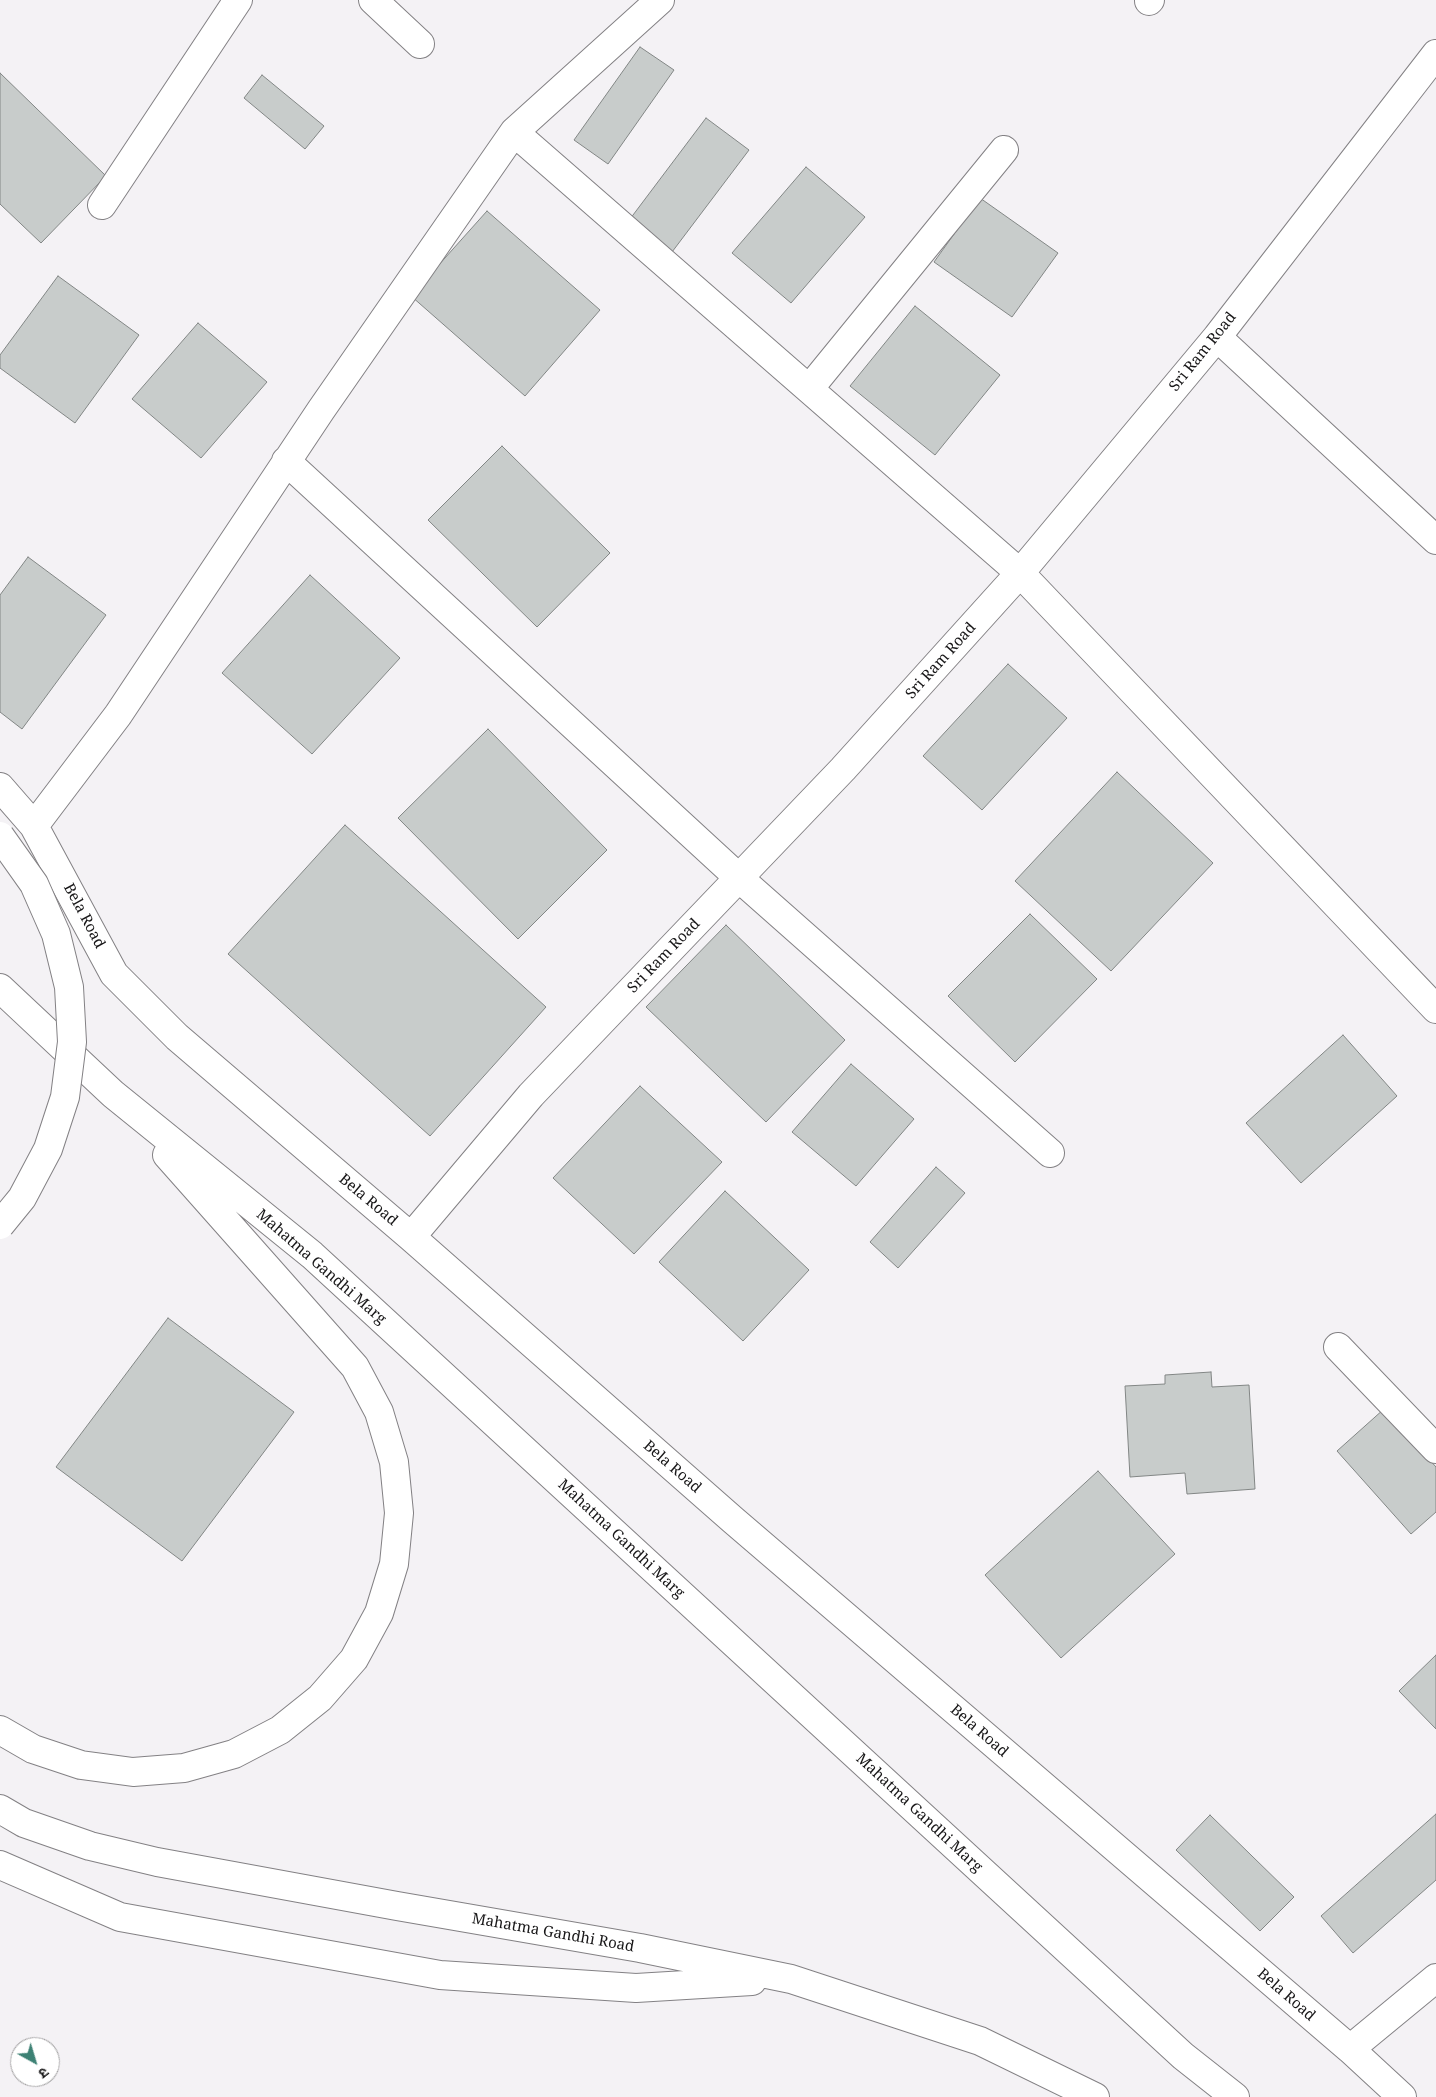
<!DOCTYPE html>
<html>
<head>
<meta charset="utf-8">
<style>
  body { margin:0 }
  #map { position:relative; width:1436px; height:2097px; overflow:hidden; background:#f4f2f5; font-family:"Noto Serif","Noto Sans Devanagari",serif }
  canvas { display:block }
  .north { position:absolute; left:10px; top:2037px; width:50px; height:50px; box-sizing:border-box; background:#fff; border:1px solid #a3a2a3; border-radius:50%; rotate:141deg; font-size:14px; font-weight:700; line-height:20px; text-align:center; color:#181718 }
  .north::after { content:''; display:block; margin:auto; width:18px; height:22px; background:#3d8174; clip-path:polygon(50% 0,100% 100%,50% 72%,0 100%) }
</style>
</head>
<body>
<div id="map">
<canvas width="1436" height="2097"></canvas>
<div class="north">उ</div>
</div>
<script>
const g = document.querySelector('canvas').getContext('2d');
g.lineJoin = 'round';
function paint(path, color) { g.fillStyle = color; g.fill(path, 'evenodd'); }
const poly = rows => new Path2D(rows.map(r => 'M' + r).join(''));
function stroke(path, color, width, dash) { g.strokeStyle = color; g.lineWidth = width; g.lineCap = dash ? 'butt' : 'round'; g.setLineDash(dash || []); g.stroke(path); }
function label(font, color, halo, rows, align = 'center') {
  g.font = font + ' "Noto Serif",serif'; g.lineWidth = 4.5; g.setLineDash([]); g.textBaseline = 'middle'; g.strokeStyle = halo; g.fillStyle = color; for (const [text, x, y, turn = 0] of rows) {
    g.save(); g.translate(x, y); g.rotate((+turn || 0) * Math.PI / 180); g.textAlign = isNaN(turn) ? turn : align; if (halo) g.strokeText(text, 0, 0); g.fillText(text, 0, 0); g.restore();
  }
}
const building = poly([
  [640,47,674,70,608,164,574,140,640,47],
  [0,73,106,176,41,243,0,204,0,73],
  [262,75,324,126,305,149,244,98,262,75],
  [706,118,749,150,669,256,627,223,706,118],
  [806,167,865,217,791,303,732,253,806,167],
  [980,198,1058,253,1012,317,934,262,980,198],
  [487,211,600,310,525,396,411,296,487,211],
  [58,276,139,335,75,423,0,368,0,355,58,276],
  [915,306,1000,375,935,455,850,386,915,306],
  [198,323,267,382,201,458,132,399,198,323],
  [502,446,610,553,537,627,428,520,502,446],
  [28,557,106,615,22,729,0,712,0,595,28,557],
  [310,575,400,658,312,754,222,673,310,575],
  [1008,664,1067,718,982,810,923,756,1008,664],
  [488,729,607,850,518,939,398,818,488,729],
  [1117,772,1213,863,1111,971,1015,881,1117,772],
  [345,825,546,1007,430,1136,228,954,345,825],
  [1030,914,1097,979,1015,1062,948,996,1030,914],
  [726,925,845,1040,766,1122,646,1007,726,925],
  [1343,1035,1397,1096,1301,1183,1246,1123,1343,1035],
  [851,1064,914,1119,856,1186,792,1132,851,1064],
  [640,1086,722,1162,634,1254,553,1178,640,1086],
  [936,1167,965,1193,898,1268,870,1242,936,1167],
  [725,1191,809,1270,743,1341,659,1262,725,1191],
  [168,1318,294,1412,182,1561,56,1467,168,1318],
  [1211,1372,1212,1387,1249,1385,1255,1489,1187,1494,1185,1473,1130,1477,1125,1386,1165,1384,1165,1375,1211,1372],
  [1384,1409,1436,1467,1436,1512,1411,1534,1337,1451,1384,1409],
  [1098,1471,1175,1554,1061,1658,985,1575,1098,1471],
  [1436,1655,1436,1729,1399,1691,1436,1655],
  [1436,1814,1436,1880,1353,1953,1321,1916,1436,1814],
  [1210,1815,1294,1897,1260,1931,1176,1850,1210,1815]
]);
paint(building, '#c8cccb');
stroke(building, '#828685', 1);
const street = poly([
  [373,0,420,44],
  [1149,1,1150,0],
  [514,132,1020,573,1436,1009],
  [102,205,238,0],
  [1217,337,1436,540],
  [809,389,1004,150],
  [286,461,739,878,1050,1153],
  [0,787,34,826,114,974,177,1037,411,1237,733,1520,1350,2049,1402,2097],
  [34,826,118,715,321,410,514,132,660,0],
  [411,1237,531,1095,843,769,1020,573,1217,337,1436,54],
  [1338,1347,1436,1449],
  [1350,2049,1436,1978]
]);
const highway = poly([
  [0,988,113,1094,312,1255,1183,2056,1235,2097],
  [0,1730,33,1749,81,1765,133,1772,184,1768,234,1754,280,1730,320,1698,354,1659,379,1613,394,1564,399,1513,394,1462,379,1412,355,1367,167,1155],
  [0,1809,24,1823,90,1846,157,1862,397,1906,640,1948,791,1979,980,2041,1095,2097],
  [0,1865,120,1917,440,1975,636,1988,752,1981]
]);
stroke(street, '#838184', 30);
stroke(highway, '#838184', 30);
stroke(street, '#fff', 28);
stroke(highway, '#fff', 28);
const highwayBridge = poly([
  [0,836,34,884,56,934,69,987,72,1042,65,1097,48,1149,22,1198,0,1225]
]);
stroke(highwayBridge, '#838184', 30, []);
stroke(highwayBridge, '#fff', 28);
label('15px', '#181718', '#fff', [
  ["Sri Ram Road",1203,352,-51],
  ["Sri Ram Road",941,661,-48],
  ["Bela Road",84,916,62],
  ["Sri Ram Road",664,956,-46],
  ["Bela Road",368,1200,40],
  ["Mahatma Gandhi Marg",321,1267,41],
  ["Bela Road",672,1467,41],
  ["Mahatma Gandhi Marg",621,1539,43],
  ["Bela Road",979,1731,41],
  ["Mahatma Gandhi Marg",919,1813,43],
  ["Mahatma Gandhi Road",553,1933,10],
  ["Bela Road",1286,1995,41]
]);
</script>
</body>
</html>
